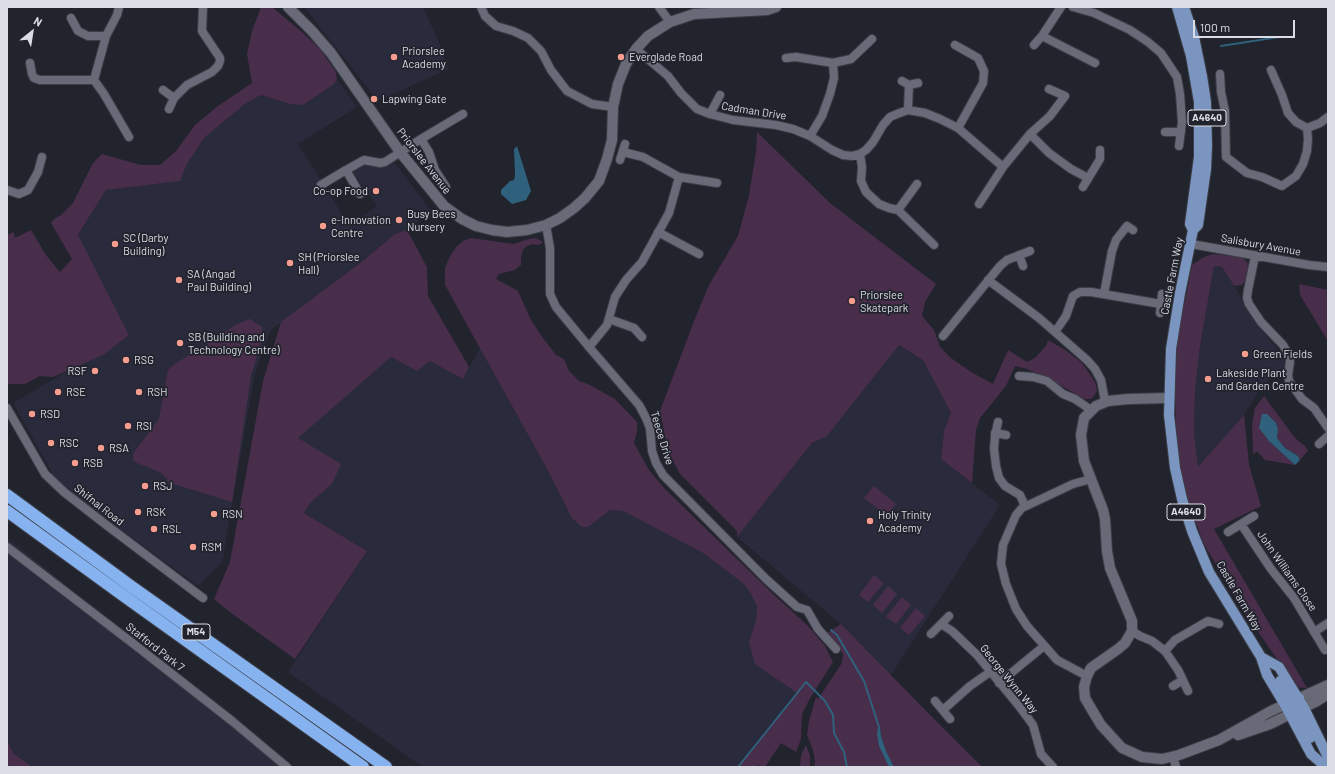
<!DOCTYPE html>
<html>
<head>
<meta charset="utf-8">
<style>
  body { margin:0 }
  #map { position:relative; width:1335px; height:774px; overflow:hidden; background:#21232d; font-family:Barlow,sans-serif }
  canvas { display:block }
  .frame { position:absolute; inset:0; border:8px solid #dcdde4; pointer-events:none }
  .north { position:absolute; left:12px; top:12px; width:40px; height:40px; -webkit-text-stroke:3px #21232d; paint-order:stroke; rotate:30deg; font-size:11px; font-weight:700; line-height:16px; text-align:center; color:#dcdde4 }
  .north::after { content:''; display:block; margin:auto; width:14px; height:18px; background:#dcdde4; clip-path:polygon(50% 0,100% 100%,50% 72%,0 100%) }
  .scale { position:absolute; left:1193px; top:20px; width:102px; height:18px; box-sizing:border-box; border:2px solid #dcdde4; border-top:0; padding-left:5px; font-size:12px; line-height:14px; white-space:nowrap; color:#dcdde4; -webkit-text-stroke:3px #21232d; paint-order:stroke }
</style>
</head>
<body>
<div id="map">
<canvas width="1335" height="774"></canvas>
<div class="frame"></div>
<div class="north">N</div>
<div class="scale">100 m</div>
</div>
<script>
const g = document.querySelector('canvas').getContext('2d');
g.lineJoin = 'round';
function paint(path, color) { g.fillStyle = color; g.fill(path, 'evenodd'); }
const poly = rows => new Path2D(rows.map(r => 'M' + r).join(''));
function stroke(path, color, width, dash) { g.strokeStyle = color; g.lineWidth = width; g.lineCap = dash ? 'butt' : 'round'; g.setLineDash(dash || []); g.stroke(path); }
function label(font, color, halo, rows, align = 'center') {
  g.font = font + ' Barlow,sans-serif'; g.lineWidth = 3.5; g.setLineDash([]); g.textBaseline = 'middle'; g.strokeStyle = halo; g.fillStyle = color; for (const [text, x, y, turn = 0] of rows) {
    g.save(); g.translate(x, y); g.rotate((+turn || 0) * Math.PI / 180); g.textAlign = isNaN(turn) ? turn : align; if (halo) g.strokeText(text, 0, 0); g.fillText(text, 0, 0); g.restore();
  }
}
paint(poly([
  [304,7,423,7,440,45,448,69,378,101],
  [337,79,357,107,298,144,349,225,377,206,351,170,368,164,385,166,391,165,394,162,431,211,407,230,395,234,366,258,270,331,254,377,222,563,198,586,58,483,13,403,129,335,78,236,106,190,180,181,187,164,204,138,246,103,261,95,290,104,303,105,334,84],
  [1214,266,1222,267,1262,331,1281,353,1286,362,1283,369,1261,387,1244,415,1198,468,1194,432,1195,390,1200,346],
  [899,345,923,360,951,413,944,431,941,459,1000,505,891,675,841,624,737,537,812,443,827,436],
  [480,348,547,469,572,518,610,510,623,511,703,553,744,584,751,594,757,607,756,621,750,642,753,652,764,670,797,693,739,767,423,767,288,672,367,551,304,513,311,502,332,484,297,438,391,357,417,371,430,361,463,379],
  [7,538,294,767,7,767]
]), '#292b3c');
paint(poly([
  [261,7,272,7,303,33,320,49,336,72,337,79,334,84,303,105,290,104,261,95,246,103,204,138,187,164,180,181,106,190,78,235,129,335,103,355,53,377,40,376,25,384,7,384,7,235,14,232,15,238,31,230,46,255,60,272,72,259,51,223,54,219,61,215,73,203,93,163,102,154,141,165,160,165,176,151,195,125,218,106,252,83,247,54,252,31],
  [757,132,830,203,936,284,925,302,922,316,934,330,940,347,951,358,971,372,993,384,1008,350,1027,362,1035,358,1046,346,1048,340,1065,350,1082,363,1095,382,1097,391,1094,396,1091,399,1084,399,1050,379,1027,369,1015,366,1006,386,980,418,976,430,972,483,941,459,944,431,951,413,923,360,899,345,827,436,812,443,737,537,737,531,680,474,668,451,660,411,694,321,709,285,738,236,749,195,756,152],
  [407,230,427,267,428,296,469,367,463,379,430,361,417,371,391,357,298,438,341,464,332,484,311,502,304,513,367,551,295,659,231,613,214,599,230,562,263,381,281,322,364,260,395,234],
  [471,238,514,244,528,239,535,238,540,240,543,243,538,245,533,244,527,246,523,250,521,257,521,265,515,270,499,274,496,279,518,291,530,318,540,334,556,355,564,359,569,371,579,381,590,385,615,399,637,422,637,431,634,443,649,470,665,489,772,593,808,626,825,646,833,662,809,700,802,714,801,739,796,752,781,743,765,767,758,765,757,767,738,767,797,693,755,664,749,642,756,621,757,607,751,594,744,584,703,553,623,511,610,510,588,527,582,527,572,518,547,469,445,285,445,268,450,256,457,246,463,241],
  [1212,254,1242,257,1248,263,1247,278,1242,285,1234,286,1222,267,1214,266,1200,346,1195,390,1194,432,1198,467,1244,415,1249,465,1261,506,1214,529,1307,688,1296,687,1240,605,1204,544,1182,486,1176,432,1175,388,1177,342,1192,265,1202,258],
  [1299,284,1328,290,1328,341,1300,295],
  [250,319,262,327,263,336,251,376,232,502,167,482,167,478,160,472,137,463,133,460,133,454,159,419,168,370,175,364,237,324],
  [1264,396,1295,438,1305,446,1308,451,1300,460,1298,456,1285,448,1277,438,1278,429,1276,423,1272,420,1269,441,1295,465,1265,460,1257,451,1253,454,1252,424,1255,408],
  [874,486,896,504,887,516,864,498],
  [874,575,884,583,868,602,859,595],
  [888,586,897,594,882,613,873,605],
  [902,597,911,605,896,624,886,617],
  [916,608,925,616,909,635,900,628],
  [841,624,938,723,982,767,894,767,886,751,881,736,880,727,878,728,889,767,814,767,815,761,813,750,807,735,809,721,816,697,818,699,842,663,843,654,827,633],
  [7,741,14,754,32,767,9,767,8,765],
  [806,745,810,756,810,767,800,767,801,755]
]), '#492e4c');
paint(poly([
  [517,146,531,191,526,200,512,204,501,194,501,190,510,181,514,180,515,175,514,149],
  [1262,414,1267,414,1276,423,1278,429,1277,438,1285,448,1298,456,1300,460,1295,465,1269,441,1259,428],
  [880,727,881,736,886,751,894,767,889,767,879,746,877,733,878,728]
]), '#2f617c');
stroke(poly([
  [1221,46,1279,37],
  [831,630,837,635,864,681,879,727],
  [738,767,806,682,825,701,833,715,834,733,844,752,847,767]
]), '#2f617c', 2);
const street = poly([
  [481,7,485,16,496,26,513,31,528,38,541,51,551,70,567,91,592,104,613,107],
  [659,7,670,22],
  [1061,7,1042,36,1095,63],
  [1073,7,1094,13,1130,30,1148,42,1161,53,1177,77,1180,94,1182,122,1179,146],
  [71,18,78,31,88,36,106,36,94,80],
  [106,36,117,15,119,7],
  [955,45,978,58,984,71,983,83,958,128],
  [1034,45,1042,36],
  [636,49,668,76,681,93,697,109,710,114,733,120,776,125,793,129,810,136,832,150,843,155,852,156,860,154,866,150,873,142,883,125,890,117,897,114,908,110,925,113,940,119,958,128,1003,167,1030,134,1050,116,1065,96,1049,89],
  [786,58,796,57,833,63,851,59,872,39],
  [30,63,32,74,34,78,40,80,94,80,104,94,129,137],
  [1220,74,1221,92,1225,111,1226,157,1247,173,1262,177,1282,186,1296,176,1303,164,1307,151,1308,139,1307,128,1296,122,1288,113,1282,95,1271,70],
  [902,81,909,85],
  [163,90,174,98],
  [169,109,174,98,187,85,212,72,218,66,220,61,220,58,202,31,203,7],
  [908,110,909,85,918,83],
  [710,114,720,95],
  [1307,128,1320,123,1328,117],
  [1165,132,1181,132],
  [1030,134,1049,153,1071,169,1088,178],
  [810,136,822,116,830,94,834,78,833,63],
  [860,154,862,167,861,181,866,192,879,204,889,208,898,210,934,245],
  [620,160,625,144],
  [346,170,364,160,380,163,385,162,421,139],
  [679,177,717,183],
  [321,185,346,170,360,194],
  [446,187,435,170,429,152,421,139,463,114],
  [1083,187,1100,159,1100,150],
  [7,190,19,194,28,190,38,172,42,157],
  [979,204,1003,167],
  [898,210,917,184],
  [546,225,550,248,550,294,556,307,589,347,639,405,646,418,650,428,652,451,656,463,663,475,766,579,797,607,807,610,818,629,836,649],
  [658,232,699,254],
  [1191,244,1309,265,1328,267],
  [1019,255,1023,266],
  [1255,256,1248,290,1247,298,1249,304,1261,322,1283,345,1289,355,1290,362,1288,375,1289,381,1302,399,1314,408,1328,428],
  [988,280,1039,318,1055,332],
  [1104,294,1112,251,1116,240,1127,226,1133,230],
  [1161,304,1162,294],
  [609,319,634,328,642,337],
  [943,336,1000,266,1007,260,1030,251],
  [589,347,607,325,615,297,626,280,642,262,669,213,679,177,643,157,623,152],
  [1019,376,1033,377,1047,381,1063,394,1075,399,1091,410],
  [1105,401,1101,380,1095,369,1087,360,1055,332,1066,316,1073,296,1080,292,1091,292,1161,304,1160,313],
  [7,408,45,474,64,492,105,524,203,598],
  [998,422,995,436,994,449,996,466,999,478,1005,486,1020,495,1025,506],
  [995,433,1006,435],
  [1319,444,1328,436],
  [1241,524,1271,569,1294,598,1325,650],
  [1228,532,1254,516],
  [7,547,135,645,232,721,287,767],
  [941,624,952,631,977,655,1019,706,1033,725,1041,754,1053,767],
  [1132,631,1140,636,1152,641,1165,651,1178,670,1188,691],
  [1314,632,1328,623],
  [931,634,949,616],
  [1165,651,1175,640,1208,621,1219,624],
  [1087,676,1057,660,1027,626,1016,609,1006,584,1001,564,1003,545,1016,515,1022,508,1073,484,1091,479],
  [999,683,1044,646],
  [1173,686,1183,680],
  [935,701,950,719],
  [943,710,970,686,990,672],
  [1173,757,1176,767]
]);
const secondary = poly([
  [288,7,312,31,331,53,400,152,444,206,462,219,476,226,492,230,507,232,527,230,546,225,560,218,574,208,585,198,599,181,607,159,612,140,613,107,618,84,626,64,636,49,648,36,670,22,694,14,767,10,776,7],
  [1169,398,1128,399,1108,401,1096,406,1084,418,1081,435,1084,461,1103,510,1105,519,1107,551,1110,568,1132,621,1132,631,1125,643,1118,649,1091,668,1087,676,1084,687,1085,698,1092,710,1101,725,1122,748,1142,757,1162,759,1179,755,1219,740,1271,711,1328,685],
  [1238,735,1270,724,1317,701,1328,694]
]);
const primary = poly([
  [1177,7,1191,56,1199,102,1199,157,1190,224,1193,230],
  [1184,7,1194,37,1202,76,1206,102,1207,146,1206,169,1198,225,1193,230,1180,293,1171,349,1169,415,1175,468,1182,499,1192,531,1209,572,1261,657,1267,675,1285,705,1311,754,1326,767],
  [1261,657,1279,667,1304,708,1328,757],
  [1280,681,1292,702,1291,714],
  [1299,698,1298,711,1310,738]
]);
const highway = poly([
  [7,495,132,587,386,767],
  [7,511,124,596,363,767]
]);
stroke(street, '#3d3e47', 10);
stroke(secondary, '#3d3e47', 12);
stroke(primary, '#3d3e47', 12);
stroke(highway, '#3d3e47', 14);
stroke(street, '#686a77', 8);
stroke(secondary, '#686a77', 10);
stroke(primary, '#7a96c0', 10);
stroke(highway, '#86b3f0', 12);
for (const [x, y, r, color] of [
  [394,57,4,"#f59d8e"],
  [621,57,4,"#f59d8e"],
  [374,99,4,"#f59d8e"],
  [376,191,4,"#f59d8e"],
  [399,220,4,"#f59d8e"],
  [323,226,4,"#f59d8e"],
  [115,244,4,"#f59d8e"],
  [290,263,4,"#f59d8e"],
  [179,280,4,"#f59d8e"],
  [852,301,4,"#f59d8e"],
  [180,343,4,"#f59d8e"],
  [1245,354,4,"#f59d8e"],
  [126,360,4,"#f59d8e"],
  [95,371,4,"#f59d8e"],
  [1208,379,4,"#f59d8e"],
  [58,392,4,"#f59d8e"],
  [139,392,4,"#f59d8e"],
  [32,414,4,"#f59d8e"],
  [128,426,4,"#f59d8e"],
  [51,443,4,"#f59d8e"],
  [101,448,4,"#f59d8e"],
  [75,463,4,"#f59d8e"],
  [145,486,4,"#f59d8e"],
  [138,512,4,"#f59d8e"],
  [214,514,4,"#f59d8e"],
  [870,521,4,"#f59d8e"],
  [154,529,4,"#f59d8e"],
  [193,547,4,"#f59d8e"]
]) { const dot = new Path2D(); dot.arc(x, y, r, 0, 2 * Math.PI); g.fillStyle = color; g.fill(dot); stroke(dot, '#21232d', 1.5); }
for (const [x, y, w] of [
  [1207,118,38],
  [1186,512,38],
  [196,632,28]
]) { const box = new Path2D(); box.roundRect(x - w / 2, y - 8, w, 16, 3); g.fillStyle = '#21232d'; g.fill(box); stroke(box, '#dcdde4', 1); }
label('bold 10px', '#dcdde4', null, [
  ["A4640",1207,118],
  ["A4640",1186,512],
  ["M54",196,632]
]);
label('11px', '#dcdde4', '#21232d', [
  ["Priorslee",402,51],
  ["Academy",402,64],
  ["Everglade Road",629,57],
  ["Lapwing Gate",382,99],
  ["Co-op Food",368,191,"right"],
  ["Busy Bees",407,214],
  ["Nursery",407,227],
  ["e-Innovation",331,220],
  ["Centre",331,233],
  ["SC (Darby",123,238],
  ["Building)",123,251],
  ["SH (Priorslee",298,257],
  ["Hall)",298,270],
  ["SA (Angad",187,274],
  ["Paul Building)",187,287],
  ["Priorslee",860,295],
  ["Skatepark",860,308],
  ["SB (Building and",188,337],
  ["Technology Centre)",188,350],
  ["Green Fields",1253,354],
  ["RSG",134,360],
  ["RSF",87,371,"right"],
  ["Lakeside Plant",1216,373],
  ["and Garden Centre",1216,386],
  ["RSE",66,392],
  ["RSH",147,392],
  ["RSD",40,414],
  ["RSI",136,426],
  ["RSC",59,443],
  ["RSA",109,448],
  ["RSB",83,463],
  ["RSJ",153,486],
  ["RSK",146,512],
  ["RSN",222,514],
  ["Holy Trinity",878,515],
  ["Academy",878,528],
  ["RSL",162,529],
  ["RSM",201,547]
], 'left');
label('11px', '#dcdde4', '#21232d', [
  ["Cadman Drive",754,111,9],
  ["Priorslee Avenue",424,161,52],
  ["Salisbury Avenue",1261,245,10],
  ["Castle Farm Way",1172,276,-79],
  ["Teece Drive",662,438,73],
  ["Shifnal Road",99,505,38],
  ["John Williams Close",1287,571,55],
  ["Castle Farm Way",1239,596,60],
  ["Stafford Park 7",155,647,38],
  ["George Wynn Way",1009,679,51]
]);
</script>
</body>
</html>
